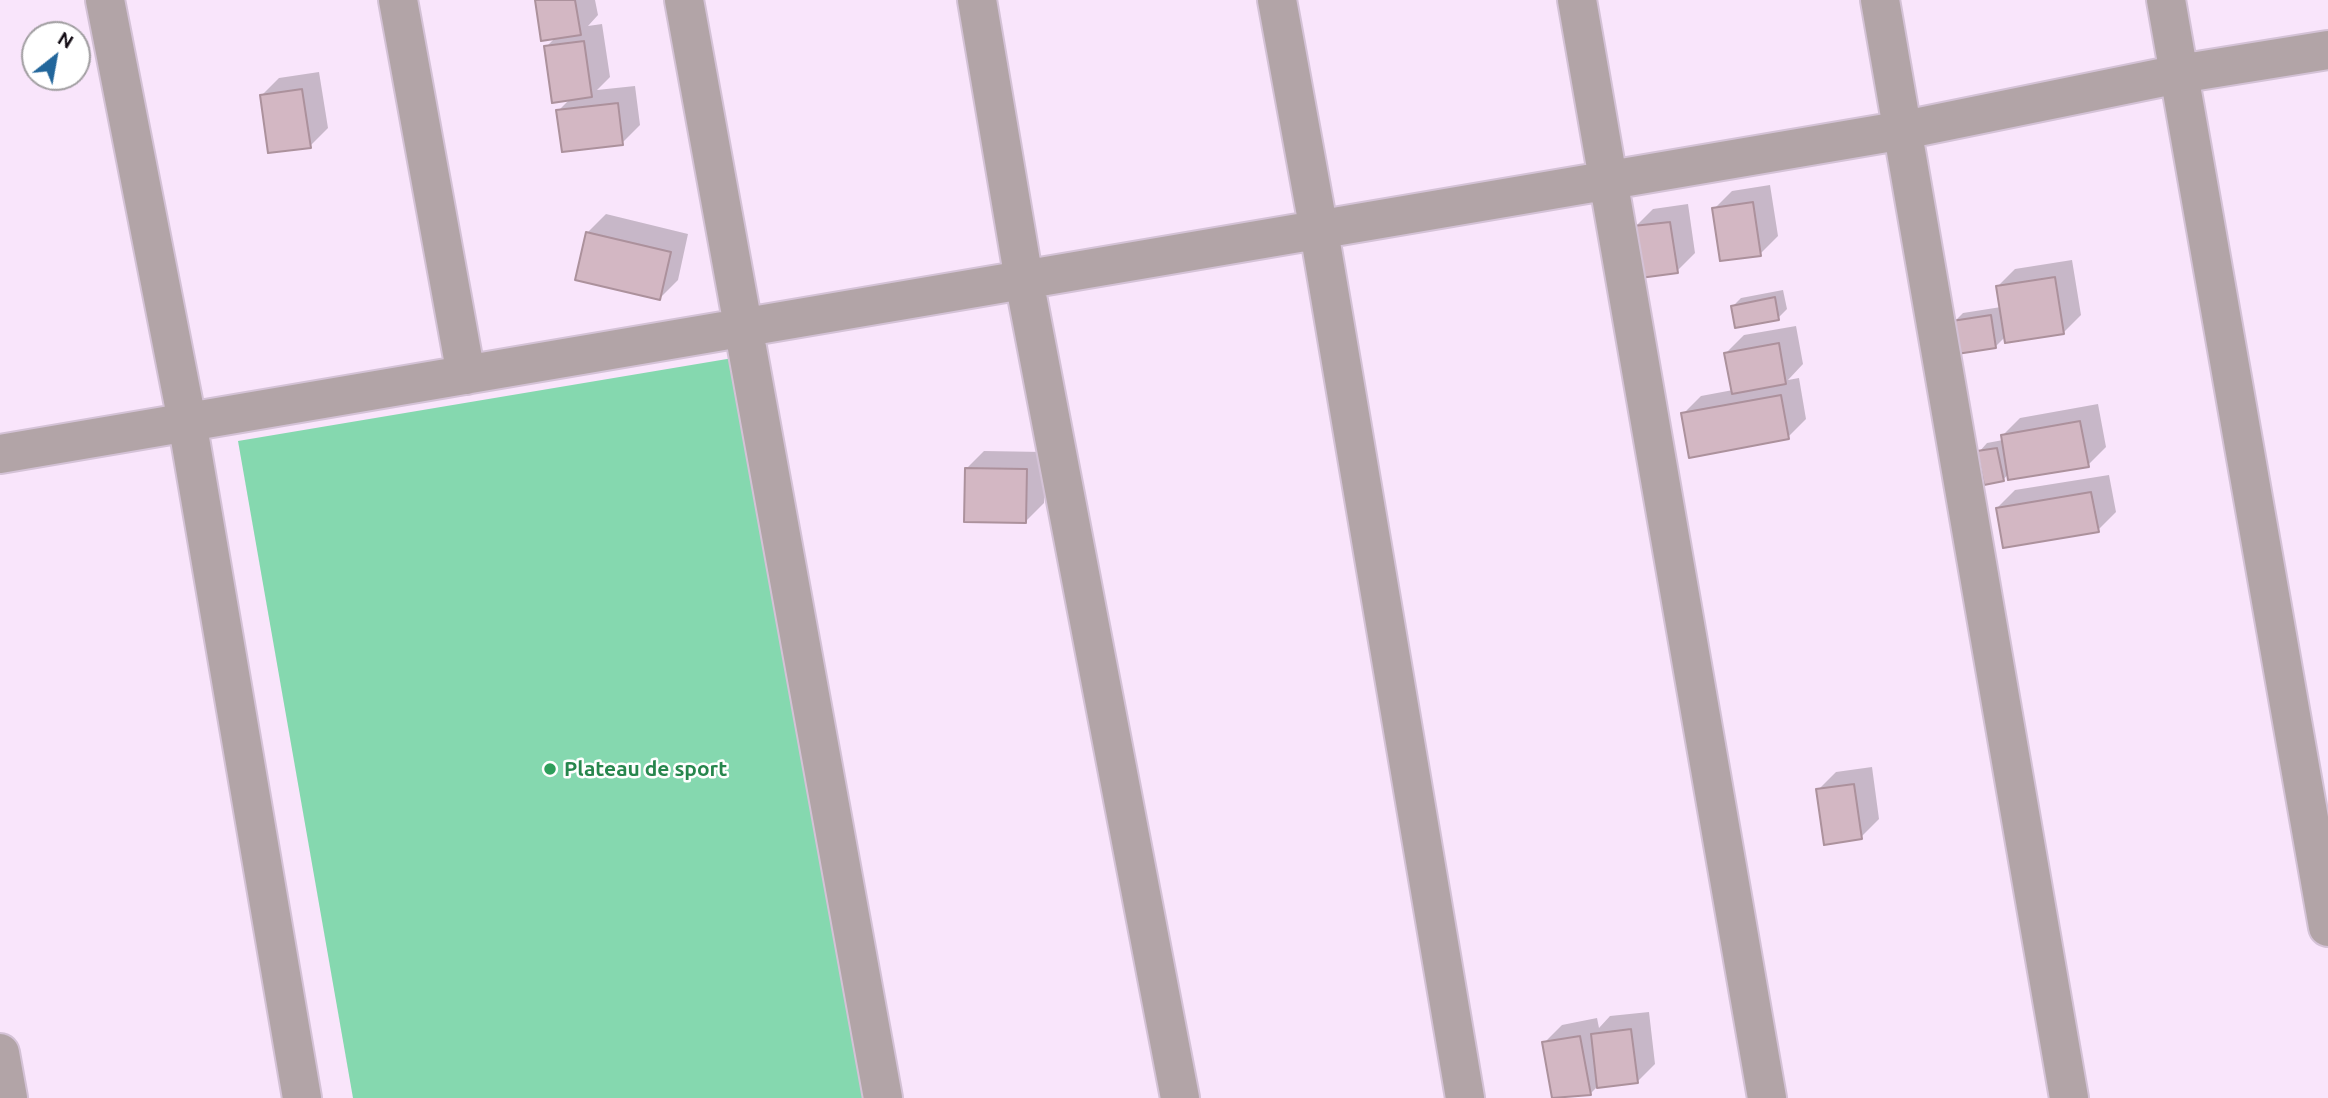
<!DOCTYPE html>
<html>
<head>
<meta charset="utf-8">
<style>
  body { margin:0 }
  #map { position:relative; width:2328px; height:1098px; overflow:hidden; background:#f9e5fb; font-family:Ubuntu,sans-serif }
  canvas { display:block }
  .north { position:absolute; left:21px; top:21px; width:70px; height:70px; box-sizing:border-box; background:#fff; border:2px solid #a19ea1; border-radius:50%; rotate:31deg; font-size:19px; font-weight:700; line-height:28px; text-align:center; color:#130c14 }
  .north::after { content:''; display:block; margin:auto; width:24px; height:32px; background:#22669b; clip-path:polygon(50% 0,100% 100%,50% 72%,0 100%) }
</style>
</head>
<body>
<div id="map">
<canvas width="2328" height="1098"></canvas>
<div class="north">N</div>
</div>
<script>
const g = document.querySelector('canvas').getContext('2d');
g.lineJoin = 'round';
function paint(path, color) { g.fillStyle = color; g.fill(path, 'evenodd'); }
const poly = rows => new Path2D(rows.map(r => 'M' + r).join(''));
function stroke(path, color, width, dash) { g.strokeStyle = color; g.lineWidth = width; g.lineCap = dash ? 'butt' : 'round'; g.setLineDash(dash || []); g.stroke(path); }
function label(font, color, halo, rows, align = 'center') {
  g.font = font + ' Ubuntu,sans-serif'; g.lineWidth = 5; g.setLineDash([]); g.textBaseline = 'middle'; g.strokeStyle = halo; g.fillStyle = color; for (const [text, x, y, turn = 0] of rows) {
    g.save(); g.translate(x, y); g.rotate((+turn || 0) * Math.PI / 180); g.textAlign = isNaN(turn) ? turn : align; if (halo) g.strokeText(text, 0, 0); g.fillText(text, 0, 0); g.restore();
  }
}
paint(poly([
  [733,358,863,1098,353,1098,238,441]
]), '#85d8af');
paint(poly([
  [537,0,595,0,598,15,588,26,602,24,610,77,597,90,635,86,640,125,622,143,558,111,571,98,546,47,556,37],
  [319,72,328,128,310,146,261,96,279,78],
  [1770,185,1778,236,1760,254,1714,209,1732,191],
  [1688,204,1695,253,1677,271,1635,227,1653,209],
  [606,214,688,234,678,280,660,298,577,278,588,232],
  [2072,260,2081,315,2063,333,2006,336,1995,347,1954,322,1963,313,2001,307,1997,287,2015,269],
  [1783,290,1787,309,1778,318,1732,307,1741,298],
  [1796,326,1803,364,1788,380,1799,378,1806,419,1788,437,1683,414,1701,396,1733,390,1726,353,1744,335],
  [2098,404,2106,447,2088,465,2009,473,2003,480,1979,452,1987,443,2003,440,2002,436,2020,418],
  [984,451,1044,452,1044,503,1026,521,966,469],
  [2109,475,2116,512,2098,530,1997,508,2015,490],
  [1872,767,1879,819,1861,837,1818,790,1836,772],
  [1649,1012,1655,1064,1637,1082,1598,1086,1590,1094,1554,1098,1544,1043,1562,1025,1597,1018,1599,1028,1610,1016]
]), '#0003');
const building = poly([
  [535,0,575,0,581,35,541,41,535,0],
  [584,41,592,97,552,103,544,46,584,41],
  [302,89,311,148,268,153,260,95,302,89],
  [618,103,623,145,562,152,556,110,618,103],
  [1753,202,1761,256,1720,261,1712,208,1753,202],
  [1670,222,1678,273,1640,278,1633,226,1670,222],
  [586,232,671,252,660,300,575,280,586,232],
  [2055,277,2064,334,2005,343,1996,286,2055,277],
  [1775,297,1779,320,1735,328,1731,306,1775,297],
  [1991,315,1996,348,1957,354,1952,321,1991,315],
  [1779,343,1786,384,1732,394,1724,353,1779,343],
  [1781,395,1789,439,1689,458,1681,413,1781,395],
  [2080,421,2089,467,2008,480,2001,435,2080,421],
  [1997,448,2004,481,1984,485,1977,451,1997,448],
  [965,468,1027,469,1026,523,964,522,965,468],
  [2091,492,2099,532,2003,548,1996,508,2091,492],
  [1854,784,1862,839,1824,845,1816,789,1854,784],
  [1631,1029,1638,1083,1597,1088,1591,1034,1631,1029],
  [1580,1036,1591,1095,1552,1098,1542,1042,1580,1036]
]);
paint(building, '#d3b7c3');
stroke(building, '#ac919c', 2);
const minor = poly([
  [105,0,187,421,302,1098],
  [398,0,466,375],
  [684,0,883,1098],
  [977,0,1024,280,1180,1098],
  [1277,0,1319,231,1465,1098],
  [1577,0,1767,1098],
  [1880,0,2069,1098],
  [2166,0,2328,927],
  [0,454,1904,130,2179,74,2328,50],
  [0,1053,8,1098]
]);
stroke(minor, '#d4c2d6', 42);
stroke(minor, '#b2a4a7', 38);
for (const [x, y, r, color] of [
  [550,769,7,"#2e9e5b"]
]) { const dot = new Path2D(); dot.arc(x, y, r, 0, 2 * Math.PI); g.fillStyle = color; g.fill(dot); stroke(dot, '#fff', 2.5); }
label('bold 21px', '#27864d', '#fff', [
  ["Plateau de sport",564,769]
], 'left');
</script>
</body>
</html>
